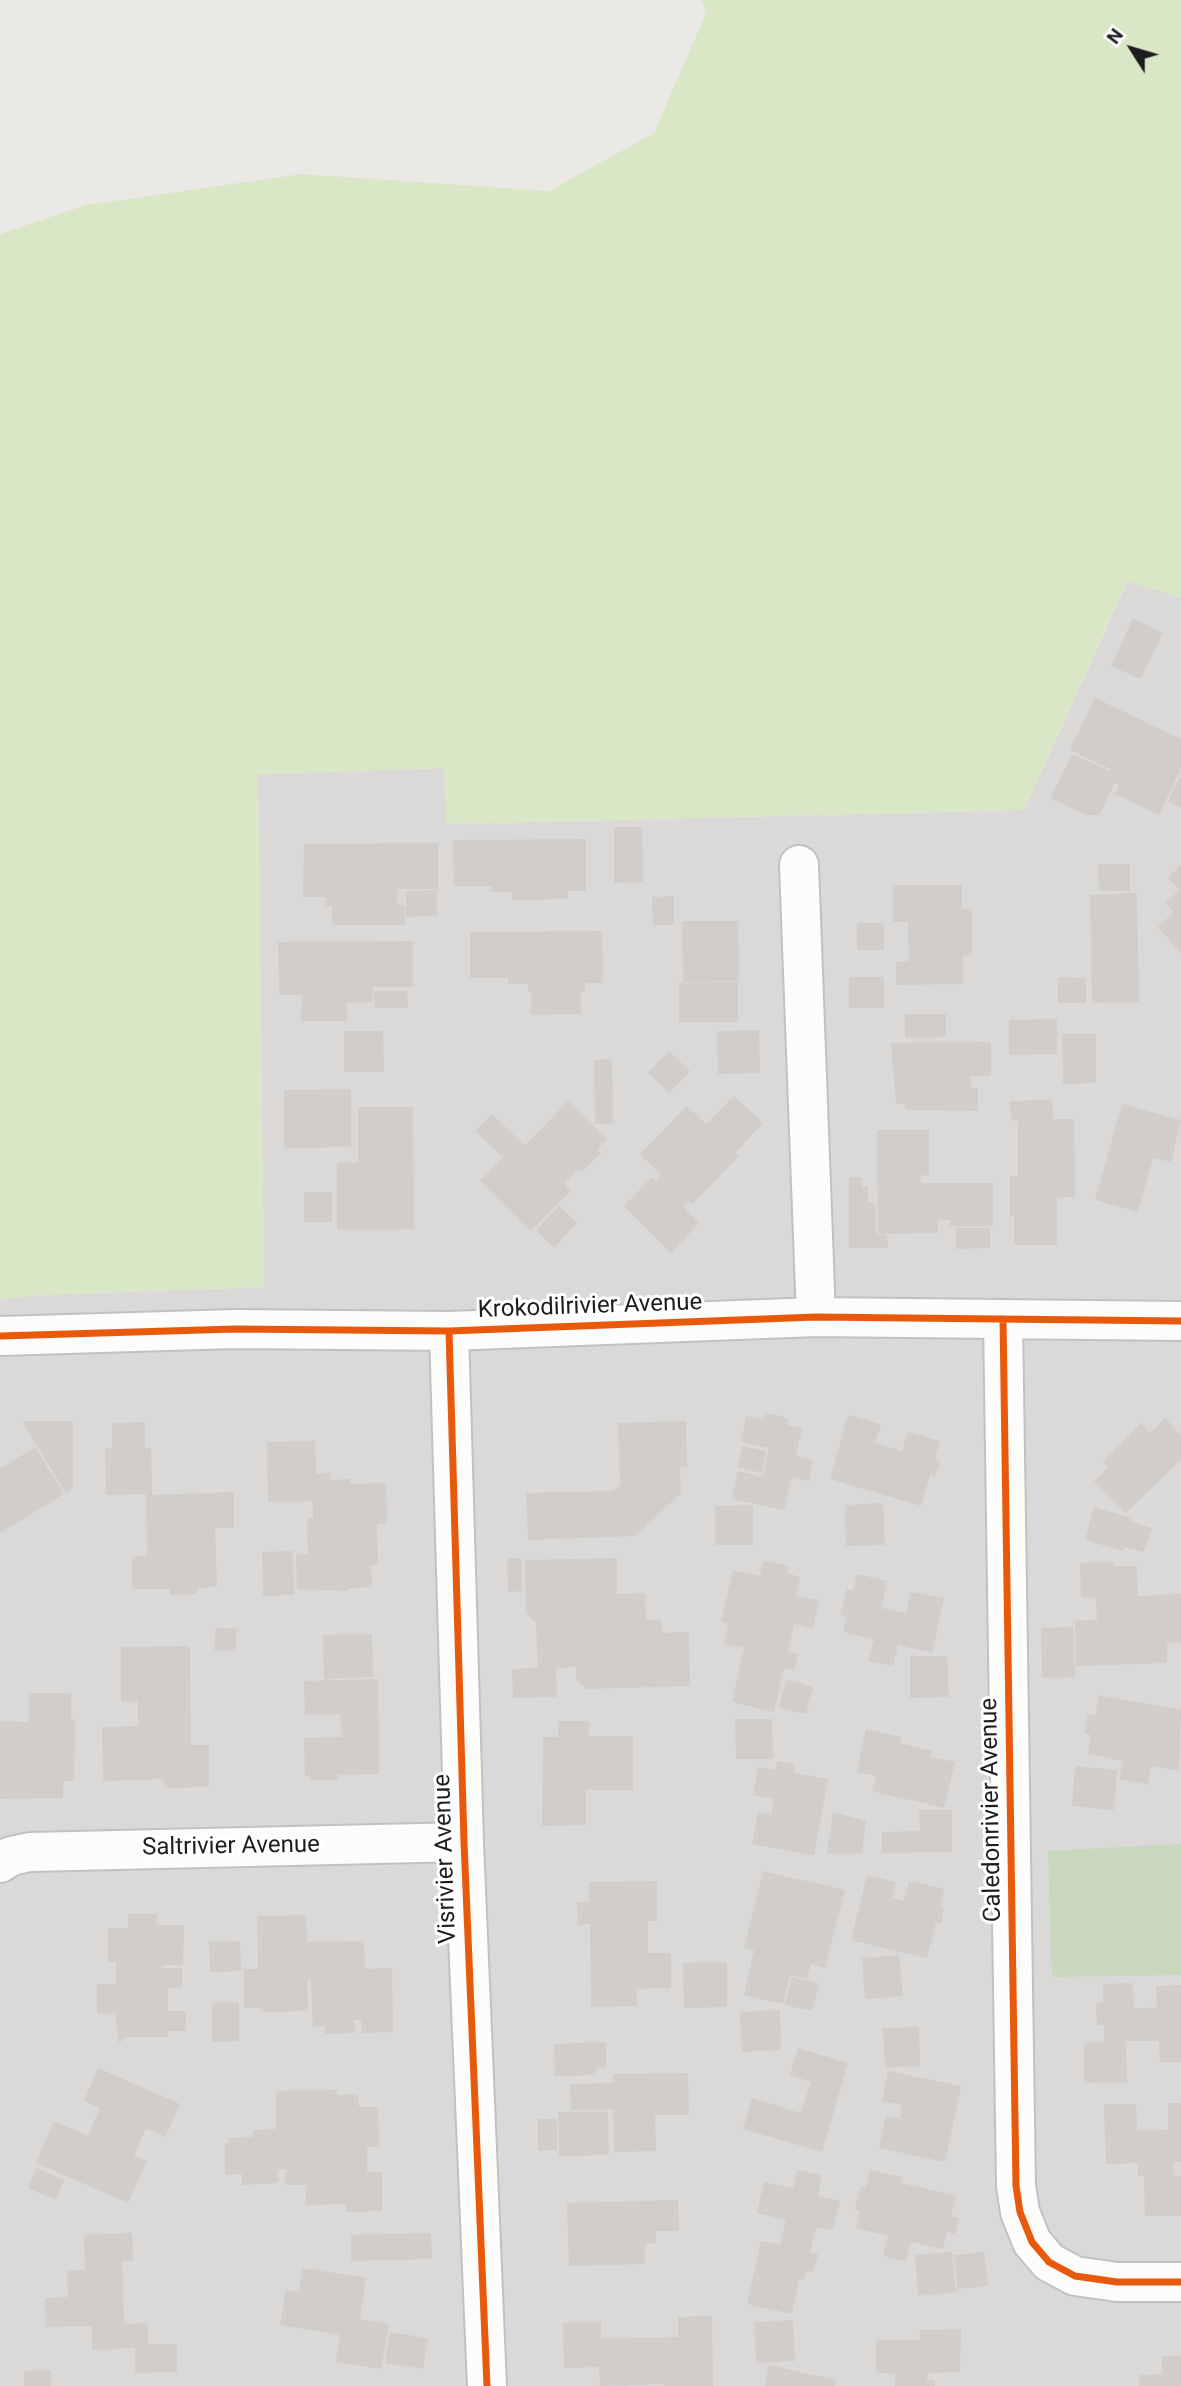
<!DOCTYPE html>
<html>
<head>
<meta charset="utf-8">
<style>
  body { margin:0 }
  #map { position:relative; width:1181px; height:2386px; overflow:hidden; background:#ebe9e6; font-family:Roboto,sans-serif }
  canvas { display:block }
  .north { position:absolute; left:1097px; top:14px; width:70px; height:70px; -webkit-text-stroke:5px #fff; paint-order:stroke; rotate:307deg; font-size:19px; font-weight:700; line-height:28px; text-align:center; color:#1d1d1d }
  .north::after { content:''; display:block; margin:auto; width:24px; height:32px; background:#1d1d1d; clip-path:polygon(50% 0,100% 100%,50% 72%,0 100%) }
</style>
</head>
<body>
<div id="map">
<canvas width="1181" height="2386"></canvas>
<div class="north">N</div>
</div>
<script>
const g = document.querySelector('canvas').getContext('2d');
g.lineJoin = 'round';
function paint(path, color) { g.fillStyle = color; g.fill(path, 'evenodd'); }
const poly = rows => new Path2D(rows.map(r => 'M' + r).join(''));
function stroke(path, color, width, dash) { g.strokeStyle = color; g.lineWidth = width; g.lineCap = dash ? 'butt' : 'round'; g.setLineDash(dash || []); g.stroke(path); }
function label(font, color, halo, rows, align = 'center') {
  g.font = font + ' Roboto,sans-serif'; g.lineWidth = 6; g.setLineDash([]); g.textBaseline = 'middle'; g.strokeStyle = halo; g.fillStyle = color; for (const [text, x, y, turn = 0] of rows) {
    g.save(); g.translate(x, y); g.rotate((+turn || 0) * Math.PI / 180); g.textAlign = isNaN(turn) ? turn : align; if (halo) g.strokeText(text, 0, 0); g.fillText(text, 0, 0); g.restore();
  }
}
paint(poly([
  [1128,580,1181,598,1181,2386,0,2386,0,1299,39,1295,264,1287,258,774,444,768,447,824,1024,810]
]), '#dad9d7');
paint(poly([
  [701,0,1181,0,1181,598,1127,581,1024,810,446,824,444,768,258,774,264,1287,39,1295,0,1299,0,234,86,205,302,174,549,191,654,133,706,13]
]), '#dae7c6');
paint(poly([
  [1181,1844,1181,1975,1052,1977,1048,1851]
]), '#c8d8bc');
paint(poly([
  [1133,618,1163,633,1140,679,1111,666],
  [1095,698,1181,739,1181,768,1159,815,1115,794,1119,785,1106,778,1115,783,1099,815,1086,815,1050,798,1072,754,1109,771,1110,769,1070,750],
  [1179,778,1181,779,1181,808,1168,801],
  [614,827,642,827,643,882,614,883],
  [586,839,586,891,568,891,568,899,512,900,512,892,491,892,492,886,454,886,453,840],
  [438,843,438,889,398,889,397,905,405,905,405,925,332,925,332,906,326,906,326,897,303,897,304,844],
  [1098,864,1130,864,1130,891,1099,891],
  [1181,865,1181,953,1158,927,1174,912,1165,903,1180,890,1168,878],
  [893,885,962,885,962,909,972,909,972,955,963,956,963,984,896,985,896,962,909,961,908,922,893,922],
  [437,890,437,916,406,917,406,891],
  [1137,893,1139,1002,1092,1003,1090,895],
  [674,896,674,925,653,925,652,897],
  [682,921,738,921,739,981,683,982],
  [857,923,884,923,884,950,857,950],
  [602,931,603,983,585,983,585,992,581,992,581,1014,531,1015,531,992,528,992,528,984,508,984,508,978,470,978,470,932],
  [413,941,413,987,373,987,373,1002,347,1003,347,1021,301,1021,302,995,279,995,278,942],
  [849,977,884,977,884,1008,849,1008],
  [1058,977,1086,978,1086,1003,1058,1003],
  [738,982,738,1022,679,1022,679,983],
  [374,991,407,991,408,1008,374,1008],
  [905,1014,946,1014,946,1037,905,1038],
  [1057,1019,1057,1054,1009,1055,1009,1020],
  [759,1030,760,1073,718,1074,717,1031],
  [344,1031,383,1031,384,1072,344,1072],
  [1062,1034,1096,1034,1096,1083,1063,1084],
  [991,1042,991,1076,971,1076,971,1088,978,1088,978,1111,906,1110,905,1104,896,1104,891,1043],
  [669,1051,690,1071,669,1093,648,1073],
  [612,1059,613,1123,595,1124,594,1060],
  [351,1089,351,1147,284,1148,284,1090],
  [734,1096,763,1123,736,1152,739,1156,692,1204,689,1201,683,1207,699,1223,671,1253,624,1206,652,1177,656,1181,661,1175,640,1154,687,1106,706,1124],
  [1052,1100,1053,1119,1074,1119,1075,1197,1057,1197,1057,1245,1014,1245,1014,1216,1010,1216,1010,1176,1018,1176,1018,1121,1011,1120,1010,1101],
  [568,1101,607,1139,597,1150,601,1153,582,1172,579,1168,564,1184,571,1191,531,1231,480,1181,503,1157,475,1131,492,1114,525,1146],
  [1122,1104,1181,1120,1171,1162,1153,1158,1138,1212,1095,1200],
  [358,1107,413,1107,414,1229,337,1230,337,1163,358,1162],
  [877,1130,929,1130,929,1176,920,1175,921,1183,993,1183,993,1226,950,1226,950,1220,938,1219,938,1233,878,1234],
  [849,1177,862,1177,862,1187,868,1186,868,1202,875,1203,876,1235,887,1235,888,1248,849,1248],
  [304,1192,332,1192,332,1222,304,1222],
  [559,1206,577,1223,554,1248,536,1230],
  [956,1228,990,1228,990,1248,956,1249],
  [765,1413,788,1418,787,1425,802,1428,796,1456,813,1460,809,1481,792,1477,784,1510,732,1499,738,1471,763,1477,769,1448,741,1442,746,1416,763,1420],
  [848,1415,881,1424,875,1443,902,1451,908,1432,940,1441,935,1459,940,1461,935,1477,930,1475,921,1506,830,1479],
  [1165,1418,1181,1435,1181,1459,1126,1513,1094,1481,1109,1467,1103,1462,1141,1423,1150,1433],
  [22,1421,73,1421,73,1488,66,1493],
  [686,1421,687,1467,680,1467,681,1493,635,1536,528,1540,526,1493,613,1491,620,1485,618,1423],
  [145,1422,145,1448,151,1448,152,1495,234,1492,234,1528,215,1528,217,1587,197,1588,197,1594,170,1595,170,1589,132,1589,132,1557,147,1556,146,1494,106,1495,105,1449,112,1448,112,1423],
  [315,1441,316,1474,330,1473,330,1480,350,1479,350,1484,386,1483,387,1523,377,1524,378,1565,371,1565,372,1587,349,1588,349,1591,297,1589,296,1555,308,1554,307,1518,313,1518,313,1501,268,1502,267,1442],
  [743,1446,766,1451,762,1473,737,1467],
  [35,1447,64,1494,0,1533,0,1469],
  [883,1503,885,1545,846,1546,845,1505],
  [753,1505,753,1545,715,1545,715,1506],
  [1094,1507,1132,1518,1131,1522,1152,1528,1144,1552,1124,1547,1123,1551,1085,1540],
  [293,1551,294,1595,263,1596,262,1552],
  [507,1558,521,1558,522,1591,508,1592],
  [617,1558,617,1594,645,1593,646,1620,661,1619,662,1633,689,1632,690,1686,587,1689,576,1679,576,1667,556,1668,557,1697,513,1698,512,1669,538,1668,536,1623,526,1613,525,1560],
  [763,1561,789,1566,787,1573,800,1577,796,1596,819,1600,813,1629,794,1624,788,1652,798,1654,794,1670,784,1668,774,1712,732,1702,744,1648,724,1644,728,1624,721,1622,733,1570,760,1576],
  [1114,1562,1114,1566,1137,1566,1138,1596,1181,1594,1181,1642,1167,1643,1167,1663,1076,1666,1075,1621,1097,1620,1096,1597,1081,1598,1080,1563],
  [857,1574,887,1581,881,1608,906,1613,911,1592,944,1599,932,1653,898,1645,893,1666,868,1661,874,1639,843,1632,847,1616,840,1615,847,1589,853,1591],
  [1073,1627,1075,1677,1042,1678,1041,1628],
  [216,1628,237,1629,235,1651,214,1650],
  [372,1634,373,1677,324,1679,323,1635],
  [190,1646,191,1745,209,1745,209,1787,165,1788,164,1779,103,1781,102,1727,138,1726,138,1701,121,1702,121,1647],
  [910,1656,947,1656,949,1697,910,1698],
  [378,1679,379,1774,339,1775,339,1780,310,1780,311,1776,305,1776,304,1738,342,1737,340,1714,305,1715,304,1681],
  [786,1680,813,1687,806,1714,779,1708],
  [29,1693,71,1693,71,1719,75,1720,74,1781,63,1781,63,1798,0,1799,0,1721,29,1722],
  [1099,1695,1181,1710,1179,1771,1151,1766,1148,1785,1119,1779,1123,1761,1088,1754,1091,1735,1084,1734,1088,1714,1095,1716],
  [735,1719,772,1719,773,1759,736,1759],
  [558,1721,589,1721,589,1736,633,1736,633,1790,586,1790,586,1825,542,1826,543,1737,558,1737],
  [866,1729,901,1737,900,1743,932,1751,930,1757,955,1762,944,1808,872,1791,876,1776,857,1772],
  [777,1761,795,1764,794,1773,828,1779,814,1855,752,1844,758,1812,771,1815,774,1799,753,1795,758,1767,776,1770],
  [1075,1766,1117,1770,1114,1810,1072,1806],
  [919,1810,952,1810,952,1852,882,1853,882,1832,920,1831],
  [833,1812,866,1821,862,1853,827,1854],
  [763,1871,845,1890,825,1968,811,1964,807,1979,790,1975,783,2004,744,1995,754,1950,744,1948],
  [867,1875,896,1882,892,1898,904,1901,909,1881,944,1889,940,1906,944,1908,941,1924,936,1922,927,1958,851,1940],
  [657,1881,657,1921,648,1921,648,1953,671,1953,671,1988,636,1989,637,2006,591,2007,590,1924,578,1925,577,1902,590,1902,589,1882],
  [128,1914,157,1914,156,1925,184,1925,183,1965,163,1965,163,1968,182,1968,182,1987,168,1988,168,2011,186,2011,186,2031,168,2031,168,2037,127,2037,119,2043,115,2013,97,2014,97,1984,116,1984,116,1962,108,1962,108,1928,128,1928],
  [306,1915,307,1942,364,1941,365,1969,392,1968,393,2032,362,2033,361,2020,354,2020,355,2033,325,2034,325,2026,313,2027,311,1979,307,1979,308,2011,260,2012,261,2008,244,2008,244,1969,258,1969,257,1916],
  [240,1941,241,1971,210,1972,209,1942],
  [899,1955,903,1996,865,1999,862,1958],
  [727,1962,727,2007,684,2008,683,1963],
  [792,1977,819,1984,812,2011,785,2005],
  [1133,1983,1134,2009,1157,2007,1156,1986,1181,1985,1181,2062,1160,2062,1159,2041,1126,2041,1127,2082,1084,2083,1084,2043,1104,2042,1104,2026,1097,2025,1096,2003,1103,2002,1103,1984],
  [239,2002,239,2041,212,2042,212,2003],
  [780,2010,781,2050,742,2052,740,2012],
  [919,2027,920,2066,885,2068,883,2028],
  [606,2042,606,2067,596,2068,596,2075,555,2076,554,2044],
  [798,2048,848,2063,822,2152,743,2129,752,2098,801,2113,811,2082,790,2075],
  [98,2068,180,2104,165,2137,146,2128,134,2156,147,2161,128,2203,36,2163,54,2121,88,2136,100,2108,84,2101],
  [888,2071,961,2086,945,2162,879,2148,886,2116,900,2119,902,2105,882,2101],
  [688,2073,689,2115,655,2115,656,2151,614,2152,613,2109,571,2110,570,2084,613,2083,613,2074],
  [337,2090,337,2095,358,2094,359,2107,378,2107,379,2147,367,2147,367,2172,382,2172,382,2211,346,2212,346,2204,306,2205,306,2185,285,2185,286,2169,278,2170,278,2183,242,2185,242,2174,225,2175,225,2143,229,2143,228,2138,253,2137,253,2130,276,2129,276,2091],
  [1168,2103,1181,2103,1181,2162,1174,2162,1174,2175,1164,2175,1181,2176,1181,2216,1145,2216,1144,2176,1138,2176,1138,2163,1106,2164,1104,2104,1136,2104,1137,2131,1168,2130],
  [558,2112,608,2112,609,2155,559,2156],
  [538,2119,557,2119,557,2150,538,2151],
  [37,2168,64,2180,56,2200,28,2188],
  [797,2170,822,2175,818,2196,840,2201,833,2230,816,2227,810,2252,818,2254,813,2272,806,2271,804,2280,799,2279,792,2314,747,2304,761,2241,780,2245,786,2220,757,2213,764,2182,793,2188],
  [870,2170,903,2177,901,2183,956,2196,951,2216,959,2218,955,2234,947,2232,943,2249,911,2242,906,2261,883,2256,888,2236,856,2228,860,2211,855,2209,861,2186,866,2187],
  [678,2200,679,2231,656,2231,656,2243,645,2244,645,2264,569,2266,567,2203],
  [132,2233,133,2261,122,2261,124,2324,148,2323,148,2344,177,2344,177,2372,135,2373,135,2348,92,2350,92,2326,46,2327,45,2298,68,2297,67,2271,85,2270,84,2235],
  [431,2233,432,2259,351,2261,351,2235],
  [952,2252,956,2292,918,2296,915,2255],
  [984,2252,988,2286,958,2289,954,2255],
  [303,2268,366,2278,360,2319,389,2324,381,2369,336,2362,340,2335,280,2325,286,2290,299,2292],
  [712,2316,713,2386,664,2386,664,2384,600,2386,599,2367,564,2368,563,2323,601,2322,601,2339,678,2337,678,2317],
  [793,2320,795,2361,756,2363,754,2322],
  [961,2329,960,2372,927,2373,927,2380,935,2380,935,2386,895,2386,895,2373,876,2373,876,2340,919,2340,920,2330],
  [390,2332,428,2338,423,2369,385,2363],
  [1162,2356,1181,2356,1181,2386,1139,2386,1139,2375,1162,2374],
  [769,2365,836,2380,835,2386,765,2386],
  [51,2370,51,2386,24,2386,24,2371]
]), '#d0cdcb');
const minor = poly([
  [799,865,816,1317],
  [1003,1319,1016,2186,1020,2212,1032,2242,1049,2262,1075,2276,1117,2282,1181,2282],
  [449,1331,464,1842,487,2386],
  [0,1336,235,1329,449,1331,816,1317,1181,1321],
  [0,1863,11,1856,30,1852,464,1842]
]);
stroke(minor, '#c2c1c0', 42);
stroke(minor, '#fcfcfb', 38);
stroke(poly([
  [1003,1319,1016,2186,1020,2212,1032,2242,1049,2262,1075,2276,1117,2282,1181,2282],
  [449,1331,464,1842,487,2386],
  [0,1336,235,1329,449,1331,816,1317,1181,1321]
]), '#e8590c', 7);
label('24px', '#1d1d1d', '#fff', [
  ["Krokodilrivier Avenue",590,1307,-2],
  ["Caledonrivier Avenue",992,1810,-91],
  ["Saltrivier Avenue",231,1847,-1],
  ["Visrivier Avenue",446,1859,-92]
]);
</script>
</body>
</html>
